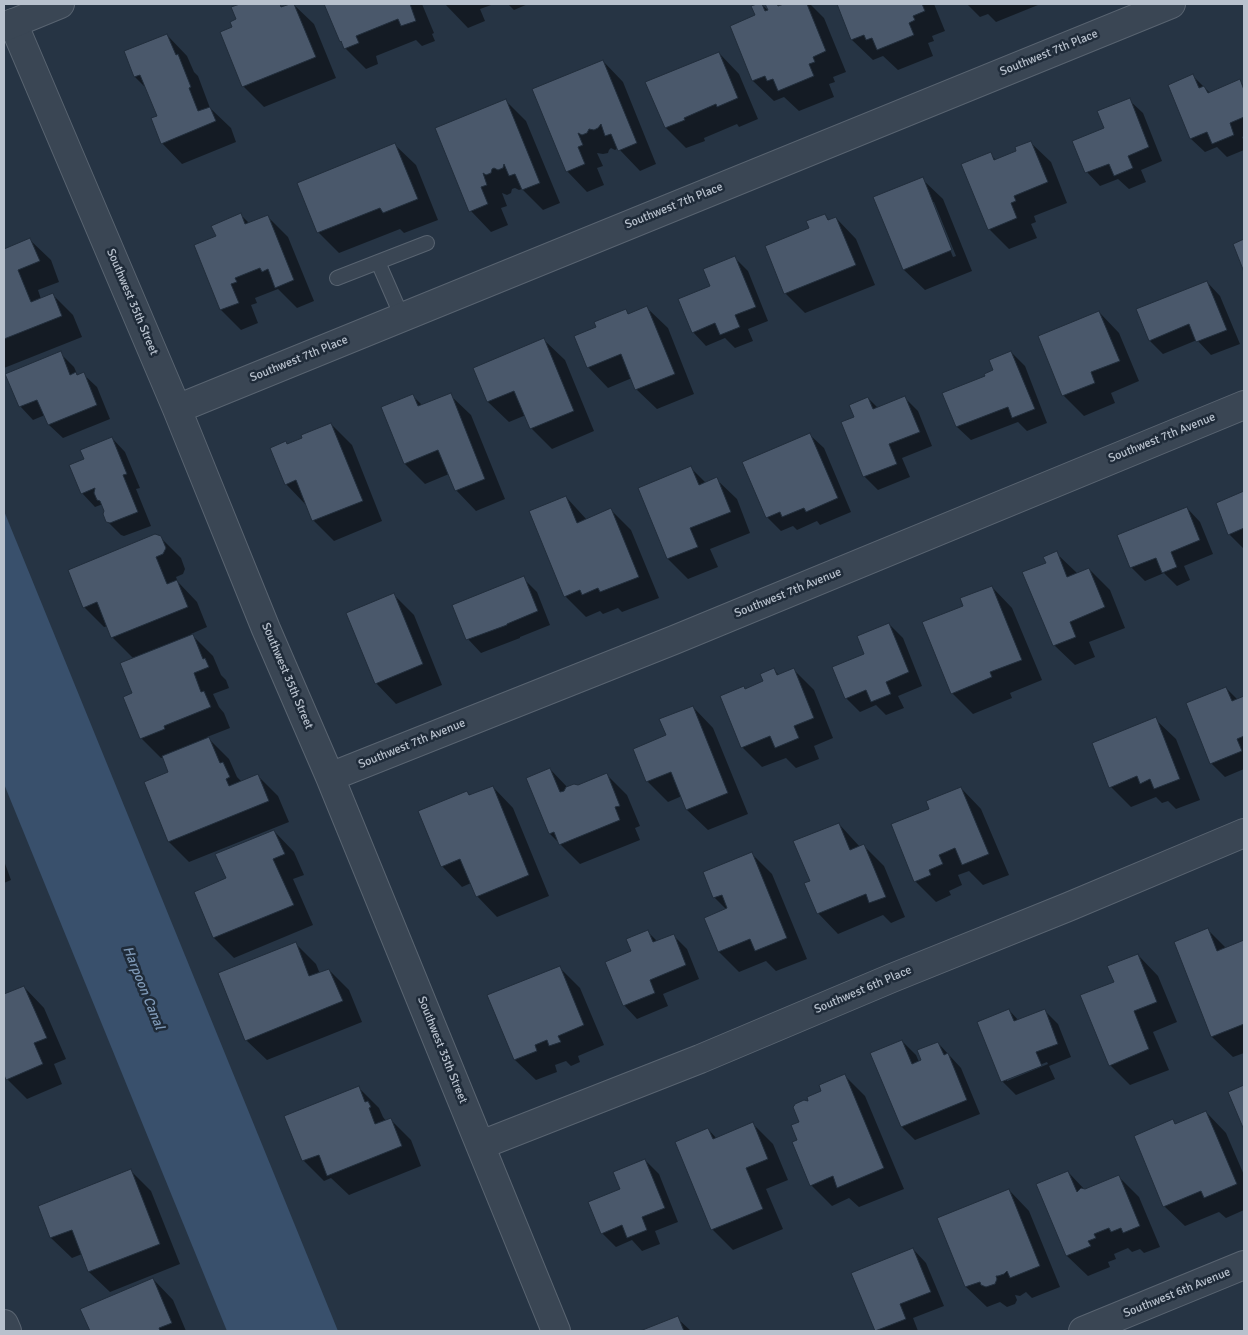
<!DOCTYPE html>
<html>
<head>
<meta charset="utf-8">
<style>
  body { margin:0 }
  #map { position:relative; width:1248px; height:1335px; overflow:hidden; background:#263444; font-family:Signika,sans-serif }
  canvas { display:block }
  .frame { position:absolute; inset:0; border:5px solid #b8c1cd; pointer-events:none }
</style>
</head>
<body>
<div id="map">
<canvas width="1248" height="1335"></canvas>
<div class="frame"></div>
</div>
<script>
const g = document.querySelector('canvas').getContext('2d');
g.lineJoin = 'round';
function paint(path, color) { g.fillStyle = color; g.fill(path, 'evenodd'); }
const poly = rows => new Path2D(rows.map(r => 'M' + r).join(''));
function stroke(path, color, width, dash) { g.strokeStyle = color; g.lineWidth = width; g.lineCap = dash ? 'butt' : 'round'; g.setLineDash(dash || []); g.stroke(path); }
function label(font, color, halo, rows, align = 'center') {
  g.font = font + ' Signika,sans-serif'; g.lineWidth = 5; g.setLineDash([]); g.textBaseline = 'middle'; g.strokeStyle = halo; g.fillStyle = color; for (const [text, x, y, turn = 0] of rows) {
    g.save(); g.translate(x, y); g.rotate((+turn || 0) * Math.PI / 180); g.textAlign = isNaN(turn) ? turn : align; if (halo) g.strokeText(text, 0, 0); g.fillText(text, 0, 0); g.restore();
  }
}
paint(poly([
  [4,511,338,1331,227,1331,4,784]
]), '#39506c');
paint(poly([
  [243,4,279,4,283,8,293,4,314,24,336,78,264,107,243,86,234,28,238,20,233,8],
  [326,4,422,4,434,33,432,34,435,41,422,46,416,40,376,56,378,64,366,69,345,48,341,41],
  [445,4,494,4,480,9,485,21,468,28],
  [508,4,528,4,514,10],
  [760,4,761,4,770,12,767,4,779,4,782,6,788,4,810,4,824,18,846,72,833,77,835,82,829,84,834,97,799,111,784,97,774,101,753,81,732,26,757,16,753,7],
  [838,4,934,4,945,31,932,36,934,41,928,43,933,56,898,70,883,56,873,60,852,40],
  [967,4,1037,4,1038,5,996,22,988,14,980,17],
  [167,35,187,56,194,72,198,76,210,108,231,128,236,142,182,164,162,143,158,116,147,89,135,77,125,52],
  [719,53,739,74,758,119,739,127,737,124,704,138,705,141,686,148,666,128],
  [603,61,623,82,656,164,640,171,618,148,615,150,611,148,609,150,608,153,603,154,597,153,603,166,597,168,604,185,587,192,567,171,533,89],
  [1193,76,1210,93,1239,81,1244,86,1244,136,1242,137,1244,141,1244,150,1227,157,1217,147,1205,152,1191,139,1169,86],
  [1129,100,1143,113,1162,161,1141,170,1146,182,1129,189,1118,179,1100,186,1087,172,1106,129],
  [506,101,526,121,560,203,543,210,522,189,519,190,515,188,512,189,511,193,507,195,502,193,507,206,501,208,508,225,491,232,471,211],
  [1030,142,1051,162,1067,203,1034,216,1036,222,1031,224,1037,238,1009,249,989,229,990,154,996,160,1018,151],
  [395,145,416,165,438,220,404,233,400,229,339,253,318,232,299,184],
  [922,179,943,199,972,271,925,290,904,270],
  [931,202,934,202,956,256,953,257],
  [241,215,250,224,268,217,288,237,314,301,297,308,278,289,255,298,257,303,251,305,258,323,241,330,221,310,195,246,217,237],
  [825,215,830,221,836,218,856,239,875,285,805,313,785,293,811,228],
  [30,240,51,260,59,282,38,290,41,299,52,294,73,315,82,337,4,368,4,250],
  [735,258,748,271,768,321,748,329,753,341,735,348,725,338,706,346,693,332,712,287],
  [1207,282,1220,296,1240,344,1211,355,1197,340,1163,354,1150,341],
  [647,308,668,328,694,394,657,409,636,389,632,378,608,388,588,367,598,328,626,311,630,315],
  [1099,312,1119,333,1139,381,1111,393,1115,403,1084,416,1063,395],
  [544,340,565,360,594,431,552,449,531,428,526,415,509,422,488,402,475,368],
  [1011,352,1025,366,1047,423,1027,431,1018,422,971,440,957,427,944,394,987,377,994,371],
  [60,353,74,367,78,376,83,374,97,387,110,419,63,438,49,425,45,415,33,420,20,406],
  [450,395,471,415,505,499,476,511,456,490,449,474,425,484,405,464,382,408,413,396,423,406],
  [868,398,878,408,905,398,918,411,932,446,902,458,910,477,878,490,864,476,855,418],
  [331,424,352,445,382,521,334,541,313,520,306,505,286,484,288,445],
  [810,435,824,448,851,512,820,525,817,521,797,530,793,526,781,531,767,517],
  [112,438,125,452,140,488,136,489,151,526,124,536,121,535,107,521,103,504,95,507,82,493,85,459],
  [691,468,706,483,716,479,737,499,750,533,710,549,718,567,688,579,668,559],
  [1244,493,1244,547,1243,548,1229,534,1218,503],
  [566,497,587,520,611,510,631,530,659,598,622,612,618,608,603,614,600,611,586,617,565,596],
  [1187,508,1200,522,1213,554,1184,566,1190,580,1177,586,1164,573,1145,581,1131,567],
  [160,537,181,558,185,569,183,574,176,577,178,582,197,602,207,627,191,634,213,656,221,675,226,680,229,688,213,694,219,707,224,713,230,728,207,737,229,759,237,777,242,782,258,776,278,796,289,822,189,862,169,842,145,783,170,773,164,757,161,758,141,738,134,694,134,659,112,637,108,626,104,627,84,607],
  [1056,553,1077,573,1089,569,1110,590,1125,628,1089,642,1095,657,1075,665,1054,645,1047,563],
  [523,578,537,592,550,625,520,637,520,638,481,653,468,639],
  [992,587,1012,608,1042,680,1010,693,1012,698,973,714,952,693,965,606],
  [394,595,414,615,442,685,396,704,376,683],
  [889,624,903,638,922,686,898,696,904,708,886,715,876,705,860,712,846,698,866,654],
  [774,670,780,676,794,670,814,690,833,738,814,746,819,759,796,768,786,758,762,767,742,747,744,688,746,690,765,681],
  [1226,688,1238,700,1244,697,1244,769,1225,777,1211,763],
  [693,707,713,728,748,814,708,830,687,810,682,796,668,802,647,781,667,736],
  [1155,719,1176,739,1200,800,1176,809,1168,801,1162,803,1156,797,1131,807,1111,787],
  [550,769,568,788,578,787,607,775,627,795,640,826,635,828,640,840,580,864,550,834,527,778],
  [493,787,513,808,549,896,497,917,477,896,471,883,462,887,442,866,467,792,471,796],
  [961,788,981,809,1009,875,983,885,969,871,958,875,962,885,949,891,951,895,936,902,915,881,930,809],
  [839,824,860,847,864,846,884,866,905,917,891,923,883,915,838,934,818,913,811,881],
  [274,831,294,852,304,875,293,879,313,925,234,958,214,938,227,879],
  [752,854,772,874,807,959,776,971,766,961,739,972,719,952,727,910,714,897],
  [4,861,11,880,4,883],
  [1208,930,1226,948,1244,941,1244,1053,1233,1057,1212,1037,1175,943],
  [647,931,658,942,673,935,687,949,699,979,663,994,668,1006,637,1019,624,1005,632,952],
  [295,943,316,964,320,974,329,970,349,990,362,1022,267,1060,246,1040],
  [1138,955,1158,976,1177,1022,1153,1032,1169,1070,1130,1085,1110,1065],
  [559,967,580,988,604,1045,578,1056,580,1062,571,1066,566,1061,555,1065,557,1072,536,1080,515,1060,489,996],
  [24,987,44,1008,66,1059,54,1064,62,1084,27,1099,7,1079,4,1072,4,996],
  [1009,1010,1019,1021,1044,1010,1058,1024,1071,1057,1049,1066,1055,1079,1016,1095,1002,1081],
  [1047,1062,1048,1064,1007,1081,1007,1078],
  [902,1041,916,1055,919,1062,938,1043,961,1068,980,1114,915,1140,902,1127],
  [844,1075,865,1096,904,1189,859,1207,849,1198,832,1206,811,1185,799,1140,800,1122,810,1102],
  [359,1088,379,1108,383,1117,386,1121,390,1119,411,1140,421,1166,349,1195,331,1178,324,1181,304,1161,286,1117],
  [1206,1112,1226,1133,1244,1175,1244,1210,1226,1218,1219,1212,1185,1226,1164,1206,1172,1121,1176,1125],
  [753,1124,773,1144,788,1180,766,1189,783,1229,733,1250,712,1229,708,1129,717,1139],
  [645,1160,659,1174,678,1222,655,1231,660,1244,642,1251,632,1240,616,1247,602,1233,622,1190],
  [131,1171,151,1191,180,1264,110,1292,89,1272,82,1254,72,1258,51,1238,39,1207],
  [1068,1172,1085,1190,1118,1176,1139,1197,1160,1247,1144,1253,1140,1249,1132,1252,1128,1248,1114,1254,1116,1259,1108,1262,1110,1267,1088,1276,1067,1256,1038,1184],
  [1009,1190,1029,1211,1060,1287,1032,1298,1026,1292,1020,1296,1015,1295,1017,1300,1015,1304,1007,1307,1000,1302,987,1307,966,1287,939,1218],
  [913,1249,926,1263,944,1306,913,1318,918,1331,876,1331,853,1273],
  [153,1279,173,1300,186,1331,91,1331,82,1310],
  [677,1318,691,1331,644,1331]
]), '#0007');
const building = poly([
  [240,4,280,4,281,7,290,4,294,4,316,57,242,87,220,32,232,27,230,22,236,19,231,7,240,4],
  [324,4,410,4,416,21,401,26,398,19,356,36,359,43,344,49,341,41,340,42,324,4],
  [757,4,762,4,765,11,768,10,765,4,777,4,778,6,784,4,807,4,826,51,813,57,815,62,809,64,814,76,778,91,773,79,767,81,765,76,752,81,730,26,755,15,751,6,757,4],
  [837,4,922,4,925,11,913,16,915,20,909,23,914,35,877,50,872,38,866,40,864,35,851,40,837,4],
  [167,34,176,55,178,54,191,87,189,88,198,111,210,107,216,121,161,144,151,118,157,116,140,75,134,77,124,51,167,34],
  [719,52,738,98,717,107,716,104,684,118,685,120,665,128,645,82,719,52],
  [603,60,637,143,618,151,611,134,605,136,601,124,598,128,594,130,589,129,587,133,582,135,578,133,583,145,578,147,585,164,566,172,532,89,603,60],
  [1193,74,1199,88,1204,86,1208,93,1240,79,1244,90,1244,117,1230,123,1234,135,1212,144,1207,132,1190,139,1168,85,1193,74],
  [1130,98,1149,147,1128,156,1133,168,1114,176,1109,164,1085,173,1072,141,1104,128,1097,111,1130,98],
  [506,99,540,183,522,190,515,174,509,176,504,164,503,168,498,170,494,168,492,169,491,173,486,175,483,173,487,185,481,187,488,204,469,212,435,128,506,99],
  [1031,141,1048,182,1014,196,1016,201,1011,203,1017,218,988,230,961,164,991,152,994,160,1016,151,1015,147,1031,141],
  [395,143,418,199,383,213,380,208,317,233,297,183,395,143],
  [923,177,952,250,903,270,873,197,923,177],
  [241,213,245,224,268,215,294,280,275,288,268,269,262,272,260,268,235,278,237,282,231,284,239,303,220,310,194,245,216,236,211,226,241,213],
  [825,214,828,220,836,217,856,265,784,294,765,246,809,228,806,221,825,214],
  [30,238,40,261,18,270,31,302,53,293,62,316,4,339,4,249,30,238],
  [1244,239,1244,272,1233,244,1244,239],
  [735,256,756,307,735,315,740,327,720,335,715,323,692,333,678,299,710,286,703,269,735,256],
  [1207,281,1227,330,1196,342,1189,324,1149,341,1136,309,1207,281],
  [647,306,675,374,635,390,621,354,587,368,574,336,596,327,594,322,626,309,628,314,647,306],
  [1099,311,1120,361,1091,372,1095,383,1062,396,1038,336,1099,311],
  [544,338,574,411,530,429,514,391,487,402,473,368,544,338],
  [61,351,70,375,76,372,77,375,84,372,97,405,48,425,37,400,19,407,5,374,61,351],
  [1011,351,1035,409,1012,418,1008,407,956,427,942,393,985,376,984,374,993,370,989,360,1011,351],
  [451,393,485,479,455,491,438,450,404,464,381,407,413,394,418,406,451,393],
  [905,396,920,432,889,444,897,464,863,477,841,422,854,417,849,405,868,397,873,409,905,396],
  [331,423,363,501,312,521,296,480,285,485,270,448,286,441,287,444,302,438,301,435,331,423],
  [810,433,838,498,806,512,804,508,782,517,780,512,766,518,742,462,810,433],
  [112,437,127,474,123,475,138,512,110,523,106,522,103,514,104,511,100,501,97,500,94,493,95,488,81,494,69,465,84,459,80,450,112,437],
  [691,466,699,485,717,477,731,512,690,528,698,547,667,559,638,488,691,466],
  [1244,491,1244,528,1228,535,1216,503,1244,491],
  [566,496,577,523,611,508,639,577,600,592,598,588,582,595,580,590,564,597,529,511,566,496],
  [1187,507,1200,540,1171,552,1177,567,1162,573,1156,558,1130,568,1117,535,1187,507],
  [155,534,161,536,166,548,163,554,156,557,167,584,177,580,188,607,111,638,97,602,83,608,68,570,155,534],
  [1057,551,1067,577,1089,568,1105,607,1070,622,1076,637,1053,646,1022,572,1046,563,1043,557,1057,551],
  [524,576,538,611,507,624,507,625,466,640,452,605,524,576],
  [992,586,1022,660,990,672,992,677,951,694,922,622,963,606,960,598,992,586],
  [394,593,423,664,375,684,346,613,394,593],
  [889,623,909,672,886,682,891,694,871,702,866,690,845,699,832,667,864,654,857,636,889,623],
  [193,634,203,659,205,658,209,667,194,673,201,692,204,691,211,707,164,726,165,729,140,739,123,697,132,693,120,663,193,634],
  [774,668,777,675,794,668,814,718,794,726,799,738,775,748,770,736,741,748,720,696,744,686,745,689,763,681,760,674,774,668],
  [1226,687,1232,701,1244,696,1244,736,1237,739,1242,751,1210,764,1186,703,1226,687],
  [693,706,728,793,686,810,671,772,646,782,633,749,666,735,659,719,693,706],
  [1156,717,1180,779,1154,789,1150,779,1140,784,1137,776,1109,788,1092,743,1156,717],
  [209,737,220,763,223,762,230,777,226,779,229,786,258,774,269,801,168,842,144,782,168,772,162,756,209,737],
  [550,768,560,792,564,791,566,787,574,784,578,785,607,773,620,806,615,807,620,820,559,845,554,832,549,834,526,778,550,768],
  [493,786,529,875,476,897,460,859,441,867,418,811,467,791,469,795,493,786],
  [961,787,989,854,962,865,955,848,939,855,943,864,929,870,931,875,914,882,891,824,929,809,926,801,961,787],
  [839,823,850,850,864,844,886,897,869,903,866,894,817,914,804,883,810,881,793,841,839,823],
  [274,830,285,854,273,859,294,905,213,938,194,892,226,878,215,854,274,830],
  [752,852,787,938,755,951,750,939,718,952,704,918,727,908,722,895,713,898,703,872,752,852],
  [1208,928,1217,951,1244,940,1244,1024,1211,1037,1174,942,1208,928],
  [648,930,653,942,674,934,686,965,650,980,655,993,623,1006,605,962,631,951,626,939,648,930],
  [296,942,309,976,329,969,343,1001,245,1041,218,973,296,942],
  [1138,954,1157,1002,1134,1011,1149,1049,1109,1066,1080,995,1114,982,1107,966,1138,954],
  [560,966,584,1025,558,1036,561,1042,549,1046,547,1040,535,1045,537,1051,514,1060,487,995,560,966],
  [24,986,47,1038,34,1043,43,1064,6,1080,4,1075,4,994,24,986],
  [1009,1009,1014,1021,1045,1009,1058,1044,1036,1052,1042,1066,1001,1082,977,1022,1009,1009],
  [902,1040,912,1064,921,1060,917,1050,938,1042,944,1055,948,1053,967,1100,901,1127,870,1053,902,1040],
  [845,1074,884,1168,837,1188,833,1176,810,1186,792,1142,797,1140,791,1125,799,1122,793,1107,794,1106,795,1104,804,1100,808,1101,807,1097,821,1091,819,1085,845,1074],
  [1244,1085,1244,1130,1228,1092,1244,1085],
  [359,1086,365,1102,368,1101,371,1107,369,1108,375,1124,391,1118,402,1146,327,1176,319,1155,302,1161,284,1116,359,1086],
  [1206,1111,1237,1184,1204,1198,1201,1191,1163,1207,1134,1136,1173,1119,1175,1124,1206,1111],
  [753,1122,768,1159,746,1168,763,1209,711,1230,675,1142,708,1128,713,1139,753,1122],
  [645,1159,665,1208,642,1217,647,1230,627,1238,622,1225,601,1234,588,1202,620,1189,613,1172,645,1159],
  [131,1169,160,1244,88,1272,72,1230,50,1238,38,1206,131,1169],
  [1068,1171,1077,1192,1081,1188,1085,1189,1119,1175,1140,1226,1123,1233,1121,1228,1111,1232,1109,1228,1094,1234,1096,1238,1088,1241,1091,1246,1066,1256,1036,1184,1068,1171],
  [1009,1189,1040,1266,1010,1278,1007,1271,1004,1274,998,1276,996,1276,997,1279,995,1284,986,1287,981,1285,980,1282,965,1287,937,1218,1009,1189],
  [913,1248,931,1292,900,1304,906,1319,875,1331,851,1273,913,1248],
  [153,1278,172,1323,159,1328,160,1331,90,1331,80,1309,153,1278],
  [678,1316,684,1331,640,1331,678,1316]
]);
paint(building, '#4a586b');
stroke(building, '#212d3b', 1);
const service = poly([
  [337,278,378,262],
  [402,317,378,262,427,243]
]);
const minor = poly([
  [13,23,177,409,266,629,330,777,556,1331],
  [177,409,1171,4],
  [330,777,674,640,1244,405],
  [481,1145,700,1059,892,978,1068,907,1244,833],
  [4,1324,7,1331],
  [1083,1331,1244,1265]
]);
const tertiary = poly([
  [4,27,60,4]
]);
stroke(service, '#596471', 16);
stroke(minor, '#596471', 30);
stroke(tertiary, '#596471', 30);
stroke(service, '#3a4654', 14);
stroke(minor, '#3a4654', 28);
stroke(tertiary, '#3a4654', 28);
label('12px', '#b8c1cd', '#1f2b39', [
  ["Southwest 7th Place",1049,53,-22],
  ["Southwest 7th Place",674,206,-22],
  ["Southwest 35th Street",132,302,67],
  ["Southwest 7th Place",299,359,-22],
  ["Southwest 7th Avenue",1162,438,-22],
  ["Southwest 7th Avenue",788,593,-22],
  ["Southwest 35th Street",287,676,67],
  ["Southwest 7th Avenue",412,744,-22],
  ["Southwest 6th Place",863,990,-23],
  ["Southwest 35th Street",442,1050,68],
  ["Southwest 6th Avenue",1177,1293,-22]
]);
label('italic 14px', '#7e98b6', '#1f2b39', [
  ["Harpoon Canal",143,988,68]
]);
</script>
</body>
</html>
